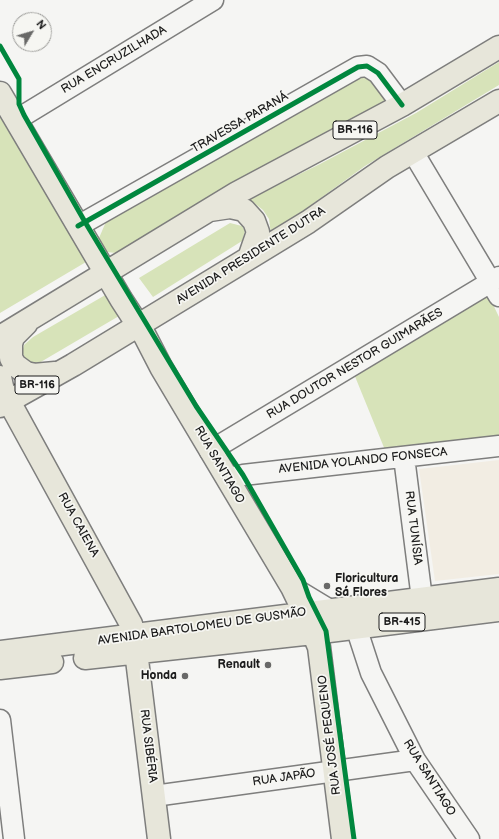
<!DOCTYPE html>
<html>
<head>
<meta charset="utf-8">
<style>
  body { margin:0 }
  #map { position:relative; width:499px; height:839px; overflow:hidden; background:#f5f5f3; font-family:"Balsamiq Sans",sans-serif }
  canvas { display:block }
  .north { position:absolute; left:12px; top:12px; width:40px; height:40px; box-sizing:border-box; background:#f6f6f2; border:1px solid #9f9f9c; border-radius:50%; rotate:52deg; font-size:11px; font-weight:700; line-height:16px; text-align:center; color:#1c1c1c }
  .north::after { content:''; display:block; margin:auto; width:14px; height:18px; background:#686867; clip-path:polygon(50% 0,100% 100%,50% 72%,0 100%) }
</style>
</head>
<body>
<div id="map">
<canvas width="499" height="839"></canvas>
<div class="north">N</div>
</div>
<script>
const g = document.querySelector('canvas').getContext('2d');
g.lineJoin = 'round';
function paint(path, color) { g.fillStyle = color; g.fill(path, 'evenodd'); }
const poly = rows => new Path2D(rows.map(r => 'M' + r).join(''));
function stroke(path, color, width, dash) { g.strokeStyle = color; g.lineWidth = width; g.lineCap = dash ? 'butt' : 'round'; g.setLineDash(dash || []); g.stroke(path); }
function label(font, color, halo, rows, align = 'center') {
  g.font = font + ' "Balsamiq Sans",sans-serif'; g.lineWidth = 3.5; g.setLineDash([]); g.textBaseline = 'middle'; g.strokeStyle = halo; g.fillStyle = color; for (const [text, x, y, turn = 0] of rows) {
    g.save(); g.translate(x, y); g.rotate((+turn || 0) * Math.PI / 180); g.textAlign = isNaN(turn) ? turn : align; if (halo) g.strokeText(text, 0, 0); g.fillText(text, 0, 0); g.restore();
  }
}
paint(poly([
  [499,460,499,574,435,581,419,469]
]), '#f2ede3');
paint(poly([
  [499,62,499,85,365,166,271,234,269,219,263,210,249,199,320,164,416,113],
  [362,75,369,79,384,97,385,101,382,104,123,251,116,253,107,252,102,245,99,238,108,217],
  [0,117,86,262,0,313],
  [230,223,242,226,245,231,242,241,153,297,139,278],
  [487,292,499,317,499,438,385,450,354,374],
  [107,294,119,316,39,363,31,363,26,360,22,352,24,345,33,337]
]), '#d7e3b9');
const minor = poly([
  [16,120,213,0],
  [413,152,499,296],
  [78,226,358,67,367,66,378,73,402,105],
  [210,451,499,277],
  [404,457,422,599],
  [227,478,243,475,499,446],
  [292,587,330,610],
  [356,627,371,673,415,760,469,839],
  [0,720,14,839],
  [154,796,415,760]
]);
const major = poly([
  [0,93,121,299,145,336,161,367,292,587,305,614,319,647,343,839],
  [0,385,131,624,134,635,159,839],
  [0,652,499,589],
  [85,658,313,633,499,610],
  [0,668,52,662]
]);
const highway = poly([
  [210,210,230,207,244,210,254,221,258,232,249,258],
  [26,324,13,337,11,344,11,358,15,365,26,373,34,375,55,373],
  [0,337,237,193,402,105,499,47],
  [0,377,3,391],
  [0,406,73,365,249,258,308,222,387,167,499,101]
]);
stroke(minor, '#7e7e7d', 23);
stroke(major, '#7e7e7d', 25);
stroke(highway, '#7e7e7d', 25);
stroke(minor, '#f5f5f3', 20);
stroke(major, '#e7e6da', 22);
stroke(highway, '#e7e6da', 22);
stroke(poly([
  [0,46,19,79,19,104,24,115,85,222,196,406,243,475,303,580,309,597,326,631,354,839],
  [78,226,358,67,367,66,378,73,402,105]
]), '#00873e', 5);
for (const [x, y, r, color] of [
  [327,586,4,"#686867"],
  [268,665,4,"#686867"],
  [185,676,4,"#686867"]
]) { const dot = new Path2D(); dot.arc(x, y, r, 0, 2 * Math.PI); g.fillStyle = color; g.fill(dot); stroke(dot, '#f6f6f2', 1.5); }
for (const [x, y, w] of [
  [355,130,44],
  [37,385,44],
  [402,622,46]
]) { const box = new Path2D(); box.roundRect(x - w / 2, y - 9, w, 18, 3); g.fillStyle = '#f6f6f2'; g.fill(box); stroke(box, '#1c1c1c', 1); }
label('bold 11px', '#1c1c1c', null, [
  ["BR-116",355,130],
  ["BR-116",37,385],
  ["BR-415",402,622]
]);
label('12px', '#1c1c1c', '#f6f6f2', [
  ["RUA ENCRUZILHADA",114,60,-31],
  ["TRAVESSA PARANÁ",240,123,-30],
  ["AVENIDA PRESIDENTE DUTRA",251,256,-32],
  ["RUA DOUTOR NESTOR GUIMARÃES",355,364,-31],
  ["AVENIDA YOLANDO FONSECA",363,461,-6],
  ["RUA SANTIAGO",219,465,60],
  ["RUA CAIENA",78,525,61],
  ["RUA TUNÍSIA",413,528,83],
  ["AVENIDA BARTOLOMEU DE GUSMÃO",202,627,-8],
  ["RUA JOSÉ PEQUENO",330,735,-97],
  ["RUA SIBÉRIA",148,746,83],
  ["RUA JAPÃO",284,778,-8],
  ["RUA SANTIAGO",429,778,58]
]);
label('bold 12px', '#1c1c1c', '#f6f6f2', [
  ["Floricultura",335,579,"left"],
  ["Sá Flores",335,593,"left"],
  ["Renault",260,665],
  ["Honda",177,676]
], 'right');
</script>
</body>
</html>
